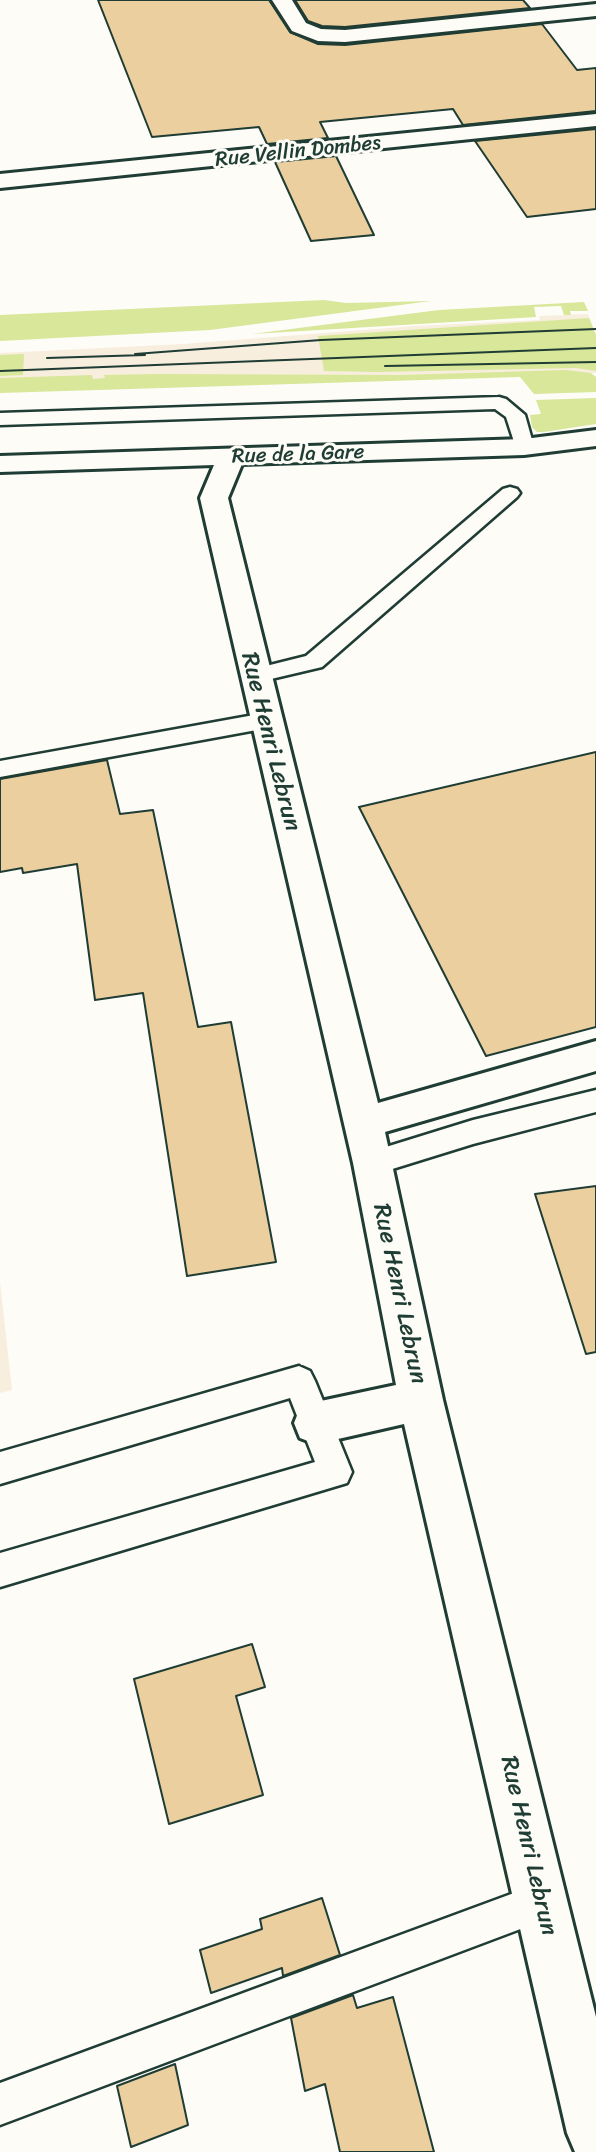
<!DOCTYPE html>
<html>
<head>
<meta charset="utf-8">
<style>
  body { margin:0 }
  canvas { display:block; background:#fdfcf7 }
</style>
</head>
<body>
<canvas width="596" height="2152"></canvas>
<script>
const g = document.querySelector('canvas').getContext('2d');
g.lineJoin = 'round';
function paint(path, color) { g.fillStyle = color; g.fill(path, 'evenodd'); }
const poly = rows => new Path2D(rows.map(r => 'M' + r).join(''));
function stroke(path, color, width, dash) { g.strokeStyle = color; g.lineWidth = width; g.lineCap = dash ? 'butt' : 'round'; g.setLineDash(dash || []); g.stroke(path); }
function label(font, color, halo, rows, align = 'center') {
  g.font = font + ' Sriracha,sans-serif'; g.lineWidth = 6; g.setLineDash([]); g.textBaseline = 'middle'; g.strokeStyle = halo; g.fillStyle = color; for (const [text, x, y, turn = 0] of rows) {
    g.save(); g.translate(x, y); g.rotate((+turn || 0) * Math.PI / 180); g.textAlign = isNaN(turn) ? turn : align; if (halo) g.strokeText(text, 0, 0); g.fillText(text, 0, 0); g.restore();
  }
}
paint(poly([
  [588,314,596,335,596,373,0,380,0,353,183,344,415,326,540,320,539,316],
  [0,1282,12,1390,0,1393]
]), '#f8eedd');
paint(poly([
  [324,300,346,303,431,301,210,330,0,341,0,315],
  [584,302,588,311,570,311,571,315,564,315,561,306,534,307,536,317,252,334,439,310],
  [589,318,596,335,596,371,576,368,378,372,324,371,318,336],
  [24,354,23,375,0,376,0,355],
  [566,370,591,373,596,377,596,392,534,394,520,377,0,393,0,378,92,375,93,379,105,378,104,375,156,374,401,375],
  [596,398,596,424,544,432,537,432,532,427,530,415,541,414,536,400]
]), '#d8e79a');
const building = poly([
  [98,0,269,0,290,32,318,44,345,45,542,24,577,70,596,68,596,111,463,125,453,109,320,122,328,138,267,144,259,127,152,137,98,0],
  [295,0,523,0,530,8,345,27,322,26,308,21,295,0],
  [596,129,596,209,527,217,475,141,596,129],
  [336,156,374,235,311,241,275,162,336,156],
  [596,752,596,1027,486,1056,359,807,596,752],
  [107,760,120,814,153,810,198,1027,231,1022,276,1262,187,1276,143,993,95,1000,77,864,23,873,22,868,0,872,0,779,107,760],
  [596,1186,596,1352,586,1354,535,1194,596,1186],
  [252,1644,265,1687,236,1696,263,1795,169,1824,134,1679,252,1644],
  [322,1898,340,1955,283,1976,282,1968,211,1993,200,1950,262,1929,260,1919,322,1898],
  [353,1995,357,2008,393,1997,434,2152,340,2152,325,2084,305,2091,291,2018,353,1995],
  [175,2064,188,2125,131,2147,117,2086,175,2064]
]);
paint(building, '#ebcf9f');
stroke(building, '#1f3d34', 2);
const service = poly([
  [499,397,506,399,525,415,534,447,531,451,517,451,506,417,495,409,0,425,0,413,499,397],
  [510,487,517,489,520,493,517,497,322,667,254,683,246,681,243,676,246,671,306,656,503,489,510,487],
  [265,713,273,715,277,721,273,727,0,777,0,761,265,713],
  [596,1090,596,1112,473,1144,373,1175,363,1172,358,1163,363,1154,373,1151,473,1120,596,1090],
  [299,1366,310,1371,315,1381,352,1472,347,1483,0,1587,0,1553,315,1462,290,1398,0,1484,0,1452,299,1366],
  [541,1883,555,1888,560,1902,555,1916,0,2125,0,2083,541,1883]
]);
const minor = poly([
  [272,0,292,0,306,23,321,29,345,30,596,4,596,16,345,42,318,41,292,31,272,0],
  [596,114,596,126,0,188,0,174,596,114],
  [596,430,596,446,524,455,242,464,228,498,378,1103,596,1041,596,1071,385,1132,443,1400,596,2017,596,2152,575,2152,567,2133,404,1424,316,1444,300,1438,294,1423,300,1408,316,1402,396,1385,353,1163,200,498,214,465,0,472,0,456,524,439,596,430]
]);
stroke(service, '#1f3d34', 5);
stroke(minor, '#1f3d34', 6);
paint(service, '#fdfcf7');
paint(minor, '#fdfcf7');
stroke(poly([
  [135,354,321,340,596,329],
  [47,358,145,355],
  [385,366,596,362],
  [0,371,596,348]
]), '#1f3d34', 2);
label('21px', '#1f3d34', '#fdfcf7', [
  ["Rue Vellin Dombes",298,152,-6],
  ["Rue de la Gare",298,455,-2]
]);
label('24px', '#1f3d34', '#fdfcf7', [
  ["Rue Henri Lebrun",270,742,76],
  ["Rue Henri Lebrun",399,1294,78],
  ["Rue Henri Lebrun",528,1846,77]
]);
</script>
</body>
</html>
